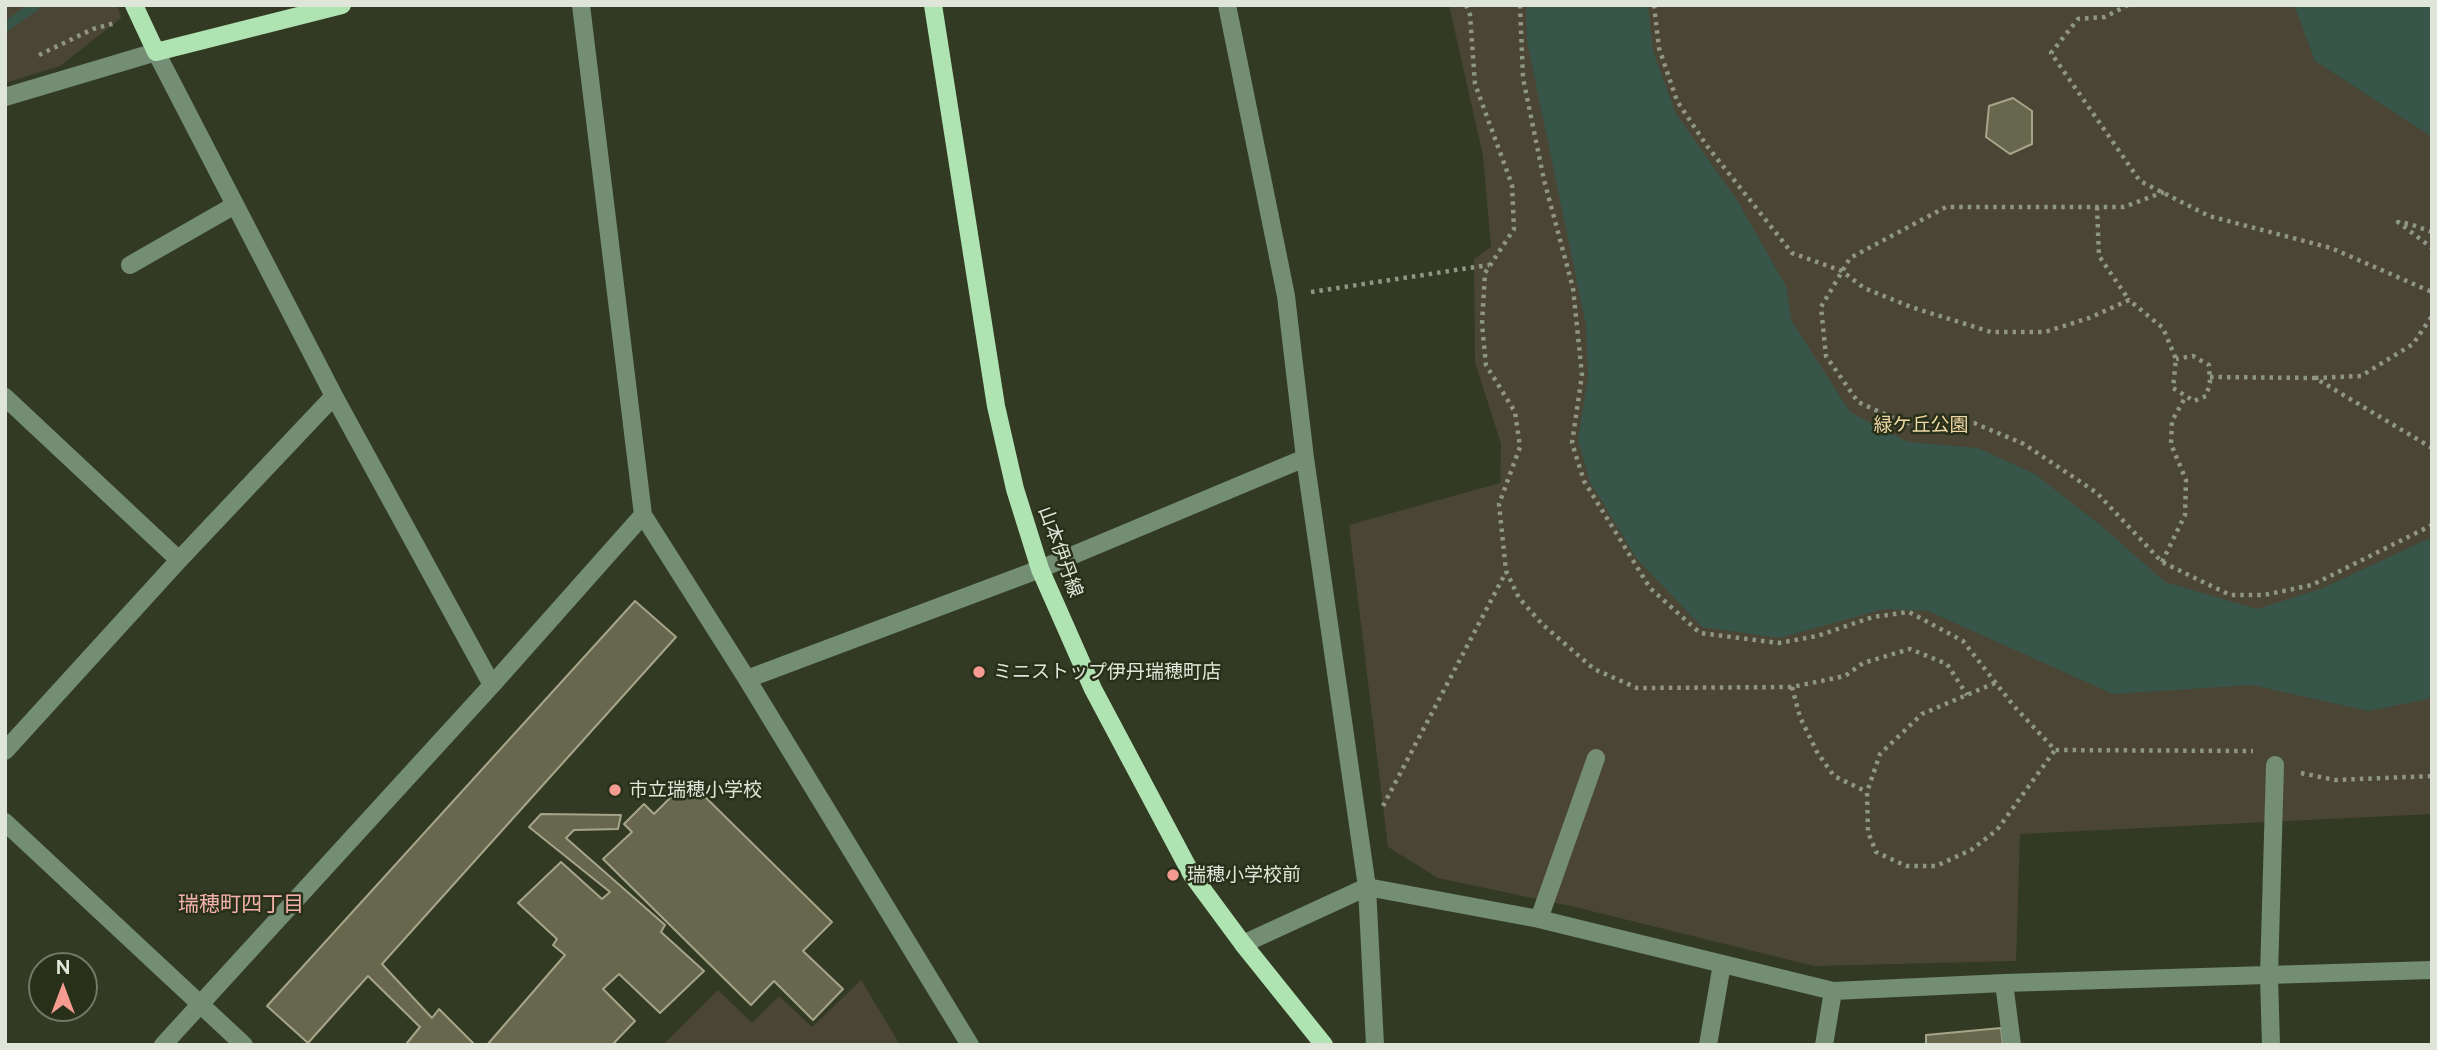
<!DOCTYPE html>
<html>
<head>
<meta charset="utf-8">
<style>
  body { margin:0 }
  #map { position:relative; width:2437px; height:1050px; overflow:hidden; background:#323a24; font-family:Figtree,sans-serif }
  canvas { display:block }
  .frame { position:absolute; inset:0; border:7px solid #dfe5d8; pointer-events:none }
  .north { position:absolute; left:28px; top:952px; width:70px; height:70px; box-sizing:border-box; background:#28301a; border:2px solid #717866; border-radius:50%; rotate:0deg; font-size:19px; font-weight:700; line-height:28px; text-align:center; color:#dfe5d8 }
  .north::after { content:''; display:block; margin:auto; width:24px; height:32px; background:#f59c92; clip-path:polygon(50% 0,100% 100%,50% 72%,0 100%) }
</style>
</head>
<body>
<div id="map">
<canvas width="2437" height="1050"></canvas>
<div class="frame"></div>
<div class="north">N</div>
</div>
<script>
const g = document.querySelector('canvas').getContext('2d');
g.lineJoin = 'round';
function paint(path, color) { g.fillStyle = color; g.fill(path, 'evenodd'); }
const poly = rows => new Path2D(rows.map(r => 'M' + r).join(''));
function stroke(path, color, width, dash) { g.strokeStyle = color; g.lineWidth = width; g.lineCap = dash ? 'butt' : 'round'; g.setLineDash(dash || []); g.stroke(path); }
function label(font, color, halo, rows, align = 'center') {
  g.font = font + ' Figtree,"Noto Sans JP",sans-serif'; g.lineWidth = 5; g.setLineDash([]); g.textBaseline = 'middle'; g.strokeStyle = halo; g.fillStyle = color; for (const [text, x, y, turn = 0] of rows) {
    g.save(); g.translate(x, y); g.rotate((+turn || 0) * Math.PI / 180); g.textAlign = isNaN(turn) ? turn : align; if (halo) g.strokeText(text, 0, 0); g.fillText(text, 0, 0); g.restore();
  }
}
paint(poly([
  [5,5,117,5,121,18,60,66,5,83],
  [1449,5,2432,5,2432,814,2020,834,2016,961,1814,966,1575,907,1438,878,1388,847,1349,525,1500,483,1501,444,1475,362,1474,259,1491,247,1483,156],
  [861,980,900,1045,663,1045,718,990,752,1023,779,996,812,1027]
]), '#4b4536');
paint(poly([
  [1526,5,1648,5,1653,51,1676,114,1737,200,1787,288,1791,320,1850,412,1908,442,1978,448,2035,474,2104,528,2165,582,2257,609,2323,588,2432,537,2432,694,2428,699,2368,711,2252,685,2113,694,1928,611,1884,609,1779,638,1702,627,1637,559,1590,482,1578,440,1588,377,1586,325,1527,41],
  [2294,5,2432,5,2432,137,2315,61]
]), '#375548');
stroke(poly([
  [5,27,36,5]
]), '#375548', 10);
const building = poly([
  [2013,98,2032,111,2032,144,2010,154,1986,137,1989,106,2013,98],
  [635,601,676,637,382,964,432,1018,439,1009,475,1045,409,1045,407,1043,420,1027,368,976,308,1043,267,1006,635,601],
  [688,780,832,922,803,951,843,989,813,1020,774,981,751,1005,603,859,632,832,624,824,644,804,654,814,688,780],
  [541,814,621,815,618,829,574,830,566,838,665,925,661,932,704,971,660,1013,619,974,603,989,635,1021,612,1045,487,1045,565,955,553,945,557,939,518,903,561,862,602,899,610,892,529,827,541,814],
  [2001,1028,2003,1045,1926,1045,1926,1035,2001,1028]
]);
paint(building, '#67674d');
stroke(building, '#a6a58a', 2);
stroke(poly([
  [1466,5,1470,15,1475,84,1512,185,1514,229,1485,273,1482,324,1486,365,1515,412,1520,447,1499,504,1506,571,1519,598,1542,624,1594,669,1637,688,1792,687,1845,676,1863,663,1910,649,1947,664,1967,695],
  [1520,5,1523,78,1544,180,1573,288,1582,375,1572,443,1584,481,1650,588,1700,633,1779,643,1817,636,1873,617,1909,612,1963,641,2013,705,2055,750,2253,751],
  [1654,5,1659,48,1677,101,1707,146,1792,253,1842,271,1864,288,1911,307,1991,332,2045,332,2089,318,2129,300,2163,328,2176,359,2173,388,2194,401,2206,396,2210,383,2209,365,2193,356,2176,359],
  [2128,5,2105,17,2078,19,2051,53,2140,181,2209,216,2331,248,2432,292],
  [39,55,93,29,115,23],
  [2164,192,2124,207,1946,207,1850,258,1821,307,1826,356,1858,402,1904,423,1974,423,2024,444,2097,493,2162,562,2230,595,2264,595,2312,585,2432,525],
  [2097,207,2099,256,2129,300],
  [2432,232,2410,224,2398,222,2432,248],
  [1311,292,1489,265],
  [2210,377,2315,378,2432,448],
  [2315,378,2361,376,2413,344,2432,316],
  [2162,562,2185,515,2186,480,2171,444,2172,421,2186,396],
  [1995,683,1922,714,1880,754,1867,792,1868,832,1876,852,1906,866,1936,866,1971,850,1997,830,2055,750],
  [1792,687,1800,717,1817,752,1834,776,1867,792],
  [2301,773,2335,780,2432,776],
  [1383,806,1506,572]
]), '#8f9685', 4.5, [3.5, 5]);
stroke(poly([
  [581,5,643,515,747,679,1040,569,1305,458],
  [1227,5,1286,296,1305,458,1367,887,1375,1045],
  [5,97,156,52,334,396,492,685,643,515],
  [130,265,235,205],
  [5,397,179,560],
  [747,679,970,1045],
  [5,751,179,560,334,396],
  [5,822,244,1045],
  [1539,919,1596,758],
  [1243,944,1367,887,1539,919,1833,991,2004,983,2432,970],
  [2004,983,2012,1045],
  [163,1045,492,685],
  [1708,1045,1722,964],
  [1824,1045,1833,991],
  [2271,1045,2269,976,2275,765]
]), '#748d75', 18);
stroke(poly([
  [134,5,156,52,342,5],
  [933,5,996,406,1015,489,1040,569,1093,689,1192,875,1243,944,1324,1045]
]), '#afe4b2', 18);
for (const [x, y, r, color] of [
  [979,672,7,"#f59c92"],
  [615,790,7,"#f59c92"],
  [1173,875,7,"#f59c92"]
]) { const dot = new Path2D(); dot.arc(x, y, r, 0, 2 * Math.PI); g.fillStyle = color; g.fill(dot); stroke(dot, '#28301a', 2.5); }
label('19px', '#eed7a3', '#28301a', [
  ["緑ケ丘公園",1921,425]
]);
label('19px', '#dfe5d8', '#28301a', [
  ["山本伊丹線",1060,552,70]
]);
label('19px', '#dfe5d8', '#28301a', [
  ["ミニストップ伊丹瑞穂町店",993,672],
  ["市立瑞穂小学校",629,790],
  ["瑞穂小学校前",1187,875]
], 'left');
label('21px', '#f6b3ab', '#28301a', [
  ["瑞穂町四丁目",241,905]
]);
</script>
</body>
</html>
